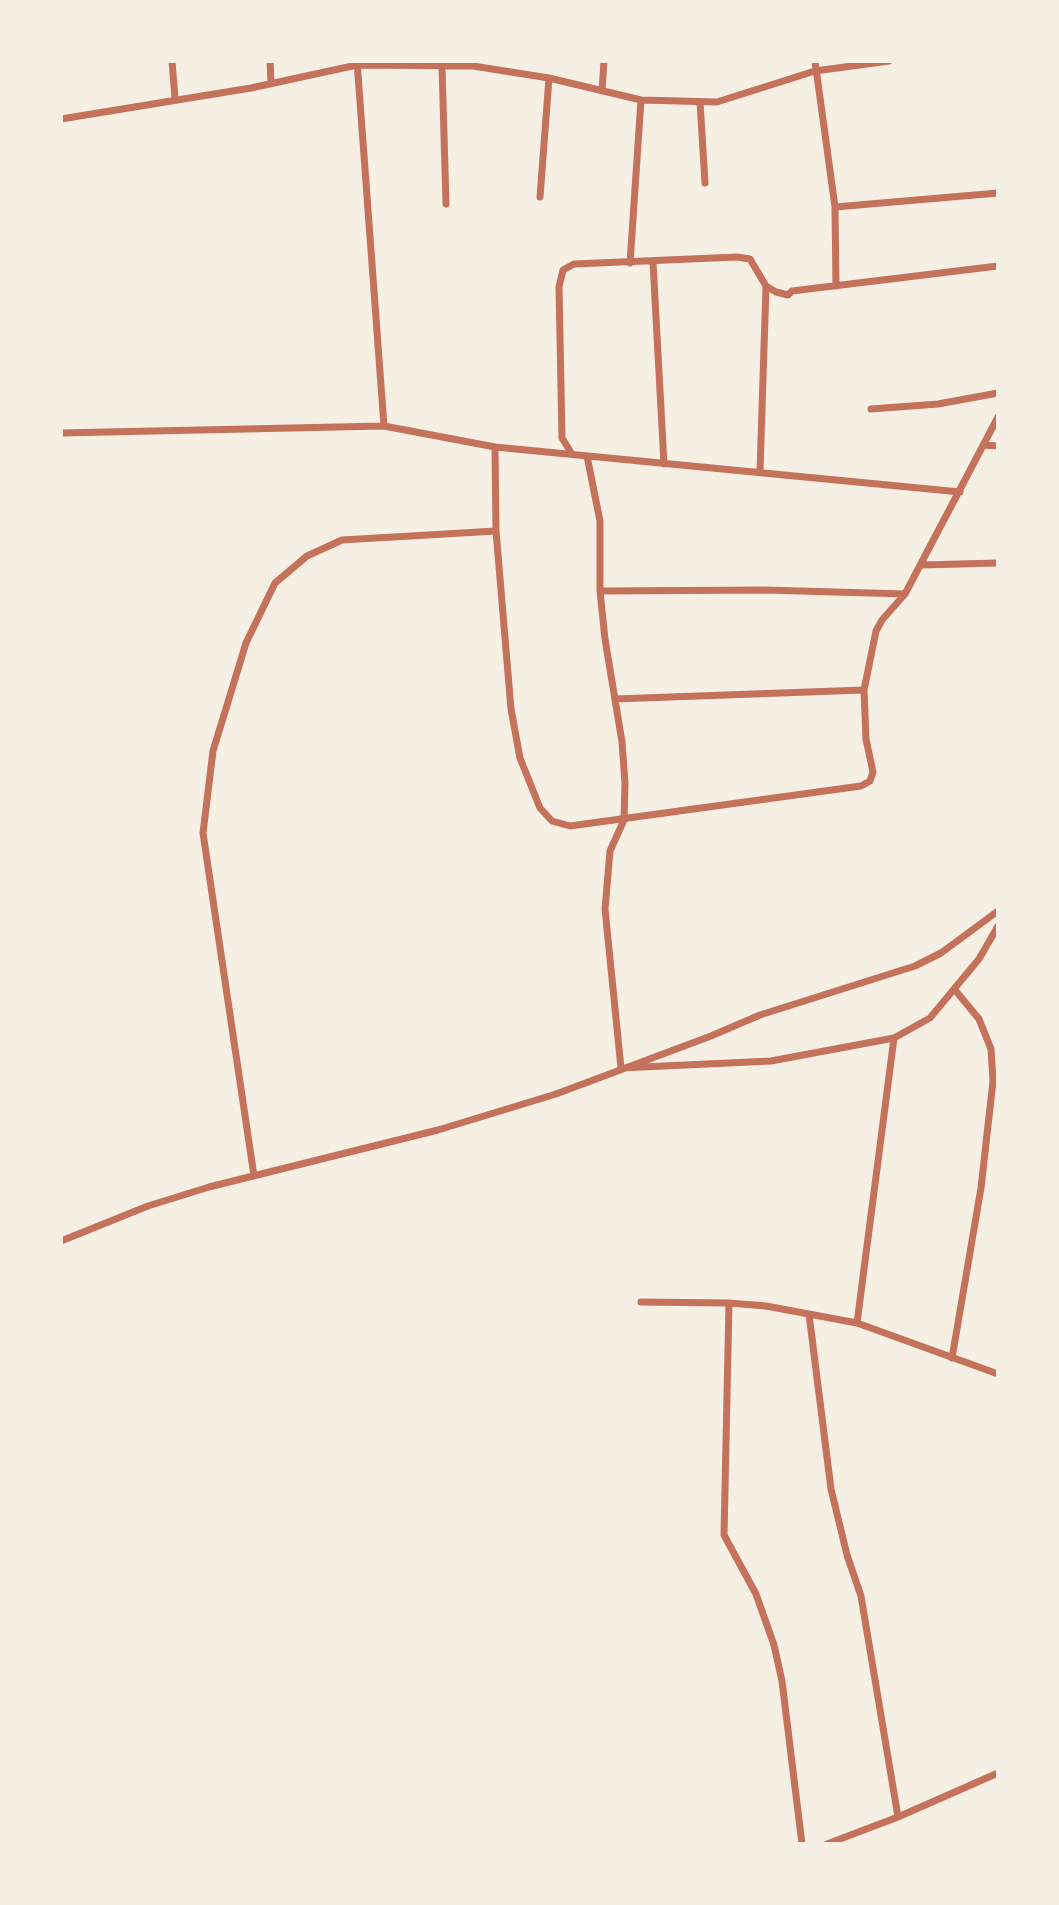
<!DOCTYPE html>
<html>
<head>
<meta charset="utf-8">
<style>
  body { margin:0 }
  #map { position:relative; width:1059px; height:1905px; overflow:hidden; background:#f6efe4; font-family:"DejaVu Sans",sans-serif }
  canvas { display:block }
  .frame { position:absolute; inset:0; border:63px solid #f6efe4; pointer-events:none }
</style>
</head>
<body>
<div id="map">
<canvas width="1059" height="1905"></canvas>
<div class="frame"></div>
</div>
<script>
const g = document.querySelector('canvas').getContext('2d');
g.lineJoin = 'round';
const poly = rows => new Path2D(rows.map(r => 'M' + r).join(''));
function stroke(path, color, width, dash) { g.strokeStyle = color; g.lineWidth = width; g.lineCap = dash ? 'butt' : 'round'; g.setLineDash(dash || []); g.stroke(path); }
stroke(poly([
  [172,61,175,99],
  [270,61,271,83],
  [357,61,384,426],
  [815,61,835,207,836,286],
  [442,66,446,204],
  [602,91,604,61],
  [700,102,705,183],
  [61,119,251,88,357,65,473,66,549,78,641,100,717,102,815,71,889,61],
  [540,197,549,78],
  [835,207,998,193],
  [653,262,664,464],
  [630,263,641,100],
  [871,409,938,404,998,393],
  [61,433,384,426,495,447,960,492],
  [983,445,998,446],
  [495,447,496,531,511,709,520,758,540,808,552,821,570,826,861,786,870,781,873,772,866,739,864,690,876,631,882,620,905,594,998,417],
  [572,454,562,438,559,287,563,270,574,264,737,257,750,259,766,286,776,292,788,295,792,291,998,266],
  [587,456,600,521,600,591,605,639,622,742,625,783,624,820,610,851,605,909,621,1068,771,1061,894,1038],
  [760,471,766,286],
  [922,565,998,563],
  [600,591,765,590,905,594],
  [615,699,864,690],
  [254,1176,203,833,213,751,246,643,275,583,307,556,342,540,496,531],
  [61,1241,148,1206,209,1187,438,1130,556,1094,711,1036,760,1015,915,966,941,953,998,911],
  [641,1302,729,1303,766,1306,857,1323,998,1374],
  [729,1303,724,1535,756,1594,774,1645,782,1681,802,1844],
  [809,1314,831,1489,847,1555,861,1596,898,1817],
  [857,1323,894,1038,930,1018,979,959,998,926],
  [952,1358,981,1188,993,1081,991,1049,979,1019,955,990],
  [827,1844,898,1817,998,1773]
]), '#c5725c', 7);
</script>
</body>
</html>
